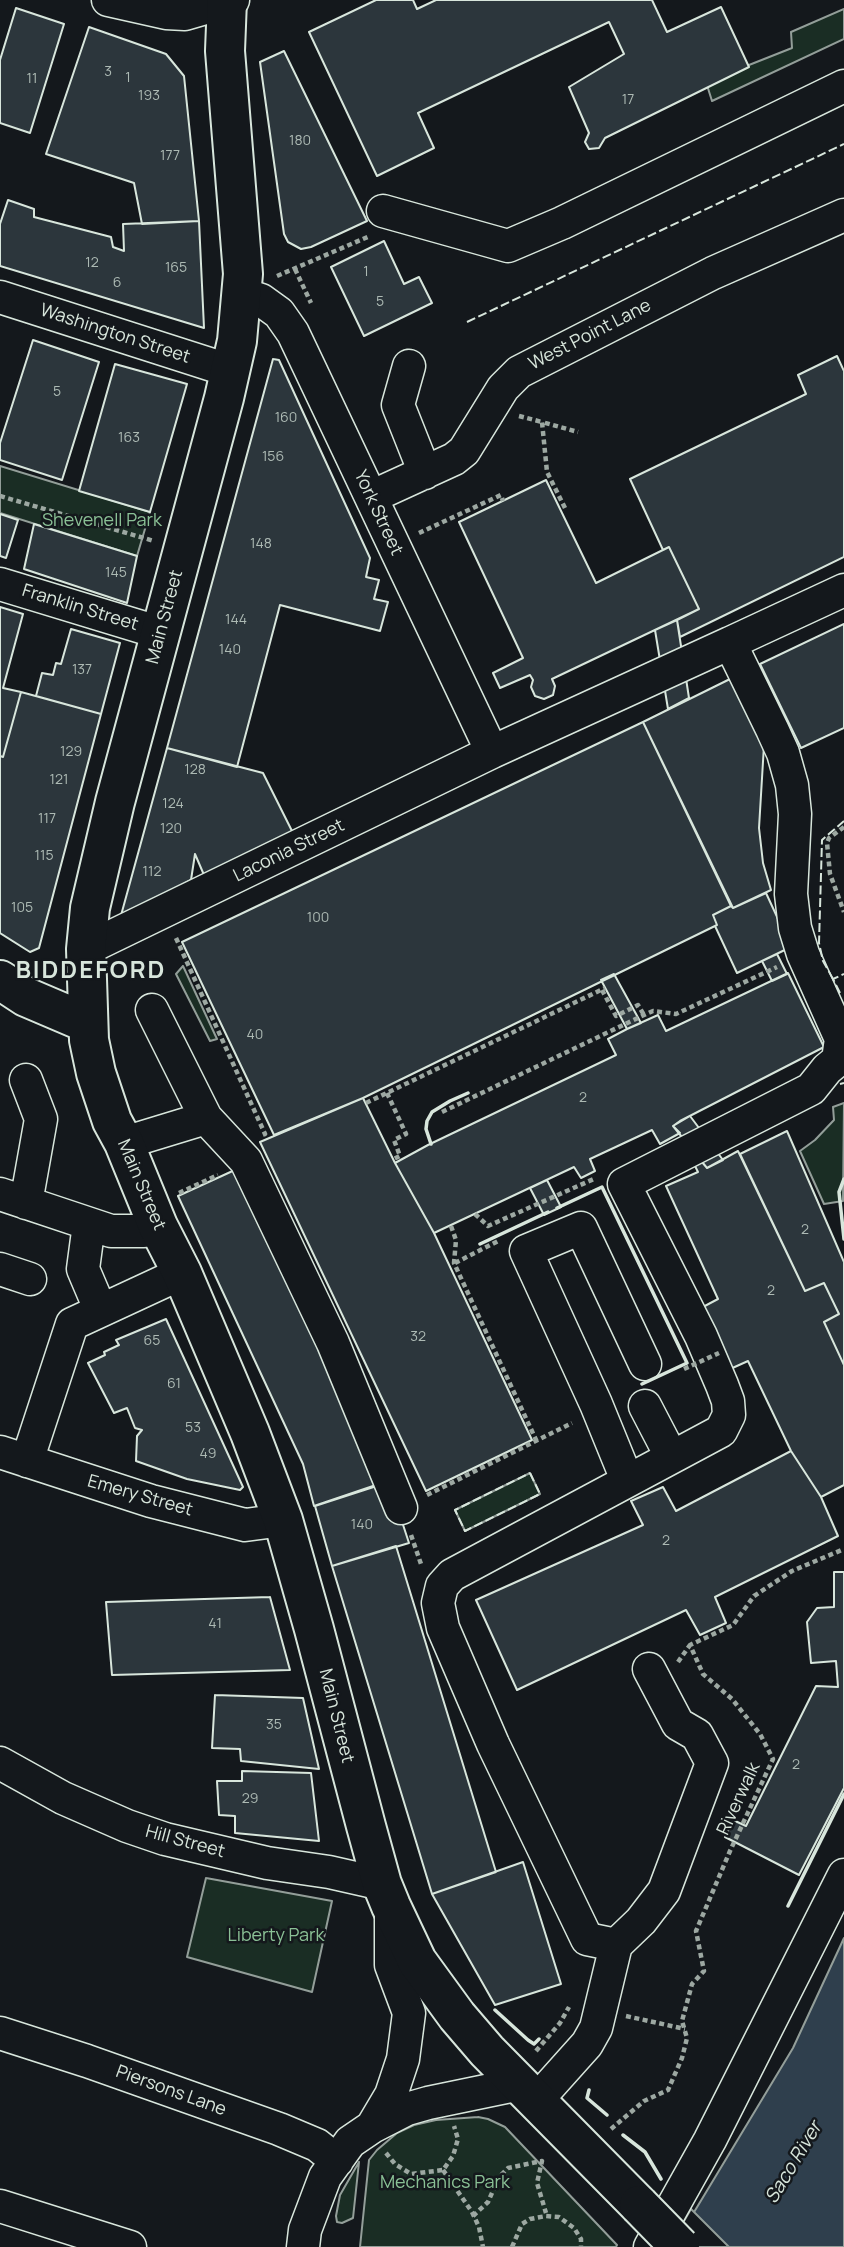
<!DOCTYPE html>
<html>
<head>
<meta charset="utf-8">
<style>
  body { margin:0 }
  canvas { display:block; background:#14181c }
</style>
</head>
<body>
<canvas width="844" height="2247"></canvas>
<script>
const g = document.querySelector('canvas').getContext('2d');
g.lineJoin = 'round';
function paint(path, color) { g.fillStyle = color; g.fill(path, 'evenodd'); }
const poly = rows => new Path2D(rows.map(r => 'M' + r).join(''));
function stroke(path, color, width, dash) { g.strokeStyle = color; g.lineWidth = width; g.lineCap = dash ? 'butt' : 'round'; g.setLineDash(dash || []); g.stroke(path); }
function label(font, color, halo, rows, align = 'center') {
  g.font = font + ' Manrope,sans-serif'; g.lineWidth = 5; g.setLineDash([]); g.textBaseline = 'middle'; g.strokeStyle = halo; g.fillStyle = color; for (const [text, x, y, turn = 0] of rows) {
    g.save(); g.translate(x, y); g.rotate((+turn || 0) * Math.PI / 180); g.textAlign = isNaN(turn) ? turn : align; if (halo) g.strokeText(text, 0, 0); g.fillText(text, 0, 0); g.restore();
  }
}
const green = poly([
  [844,9,844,39,712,101,706,82,792,48,791,32,844,9],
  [0,466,150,512,137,556,0,513,0,466],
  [183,966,217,1039,210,1041,176,974,183,966],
  [844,1103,843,1201,824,1204,800,1151,815,1140,834,1120,833,1107,844,1103],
  [530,1473,540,1494,465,1531,455,1510,530,1473],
  [206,1878,332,1901,312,1992,187,1957,206,1878],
  [478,2117,488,2119,505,2127,617,2245,616,2247,360,2247,369,2160,377,2150,397,2133,414,2125,436,2120,478,2117],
  [359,2162,353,2218,342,2223,337,2222,336,2216,340,2195,359,2162]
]);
paint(green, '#1a2d24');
stroke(green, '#939e99', 2);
const water = poly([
  [844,1938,844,2247,673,2247,793,2048,844,1938]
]);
paint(water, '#2f3f4d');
stroke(water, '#939e99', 2);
const pier = poly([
  [691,2209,729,2247,669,2247,691,2209]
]);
paint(pier, '#14181c');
stroke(pier, '#939e99', 2);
const building = poly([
  [376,0,413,0,417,9,436,0,652,0,667,32,721,7,749,67,605,138,599,148,589,149,585,142,589,133,569,87,624,54,609,22,418,113,434,148,377,176,309,32,376,0],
  [16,8,64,24,30,133,0,123,0,60,16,8],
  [89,27,166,54,184,76,199,221,142,224,134,183,46,154,89,27],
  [284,51,367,221,311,247,301,249,288,242,284,234,260,62,284,51],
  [8,200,34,209,34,217,111,237,113,247,124,251,123,224,199,221,204,328,0,266,0,224,8,200],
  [384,241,404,284,419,277,432,303,364,336,331,267,384,241],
  [33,340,99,362,62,480,0,460,0,443,33,340],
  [837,356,844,371,844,557,680,637,677,620,699,609,669,547,663,550,630,479,806,394,798,375,837,356],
  [273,359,279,360,370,558,366,577,379,580,374,599,388,602,380,631,280,605,237,767,167,748,273,359],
  [115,364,187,384,150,512,79,491,115,364],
  [546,480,596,583,669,547,699,609,552,679,555,686,553,695,544,699,535,696,531,687,533,680,530,675,500,688,493,673,523,658,459,522,546,480],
  [0,514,18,520,6,558,0,556,0,514],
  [34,524,137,556,127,603,24,569,34,524],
  [0,607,23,614,3,688,21,692,3,757,0,756,0,607],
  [677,620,689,698,668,709,655,630,677,620],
  [844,624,844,728,801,748,760,664,844,624],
  [71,629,120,643,101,714,36,696,42,673,53,675,56,663,61,664,71,629],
  [732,678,764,745,759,828,763,863,771,890,733,908,643,722,732,678],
  [21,692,101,714,39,948,30,952,0,933,0,756,3,757,21,692],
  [643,722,731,906,713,915,717,925,363,1098,274,1135,182,942,643,722],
  [167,748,263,773,294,835,204,875,195,854,191,880,120,919,167,748],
  [766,893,791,947,737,973,715,926,717,925,713,915,731,906,733,908,766,893],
  [777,954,787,974,772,981,762,961,777,954],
  [788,973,824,1047,680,1121,673,1126,680,1133,660,1144,652,1130,590,1159,595,1171,581,1178,574,1167,434,1233,395,1163,428,1145,616,1055,608,1039,627,1029,658,1015,666,1031,788,973],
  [614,974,641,1023,627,1029,601,980,614,974],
  [363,1098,395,1163,434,1233,532,1440,426,1491,260,1142,363,1098],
  [690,1116,723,1160,707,1168,673,1126,690,1116],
  [787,1131,844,1262,844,1365,824,1322,839,1314,824,1283,805,1291,740,1154,787,1131],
  [738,1151,805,1291,824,1283,839,1314,824,1322,844,1365,844,1485,821,1497,791,1451,748,1361,728,1370,701,1308,718,1299,666,1186,698,1172,695,1166,702,1162,707,1168,738,1151],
  [237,1169,364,1444,376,1485,314,1506,303,1464,178,1196,237,1169],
  [547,1180,561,1207,544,1215,530,1188,547,1180],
  [166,1319,243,1487,240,1490,187,1479,136,1461,137,1436,142,1430,135,1428,127,1408,114,1413,88,1363,105,1355,104,1352,119,1345,116,1340,166,1319],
  [791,1451,821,1497,838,1536,715,1597,726,1623,700,1635,686,1610,517,1690,476,1600,643,1525,631,1501,663,1487,676,1511,791,1451],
  [389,1482,409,1543,332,1566,315,1506,389,1482],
  [396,1546,496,1872,432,1894,332,1566,396,1546],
  [834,1572,844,1572,844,1788,799,1875,725,1837,733,1820,746,1826,816,1686,838,1687,836,1661,811,1663,807,1622,817,1608,834,1607,834,1572],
  [270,1597,290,1670,112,1675,106,1602,270,1597],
  [215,1695,303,1698,319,1769,241,1761,240,1749,212,1748,215,1695],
  [242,1771,311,1773,319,1841,235,1833,235,1816,219,1815,217,1781,242,1781,242,1771],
  [523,1862,561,1984,495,2005,432,1894,523,1862]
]);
paint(building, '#2c363c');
stroke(building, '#d8e6dc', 2);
const minor = poly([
  [108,0,166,13,185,14,233,0],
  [383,211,508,246,562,223,844,86],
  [242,294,261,300,279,313,293,333,492,752],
  [0,297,231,371],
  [409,366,398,405,425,473],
  [371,497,454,459,464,451,503,388,519,372,713,273,844,215],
  [0,584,161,633],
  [730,643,844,590],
  [86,949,492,752,730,643,772,729,783,753,792,785,795,814,791,894,795,928,803,954,841,1039,838,1060,827,1069,811,1089,624,1184,701,1336,722,1385,728,1401,729,1415,721,1431,452,1575,442,1586,438,1603,443,1628,493,1744,587,1939,616,1945],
  [26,1080,41,1119,26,1203],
  [206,1118,246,1161,333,1343,401,1508],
  [124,1143,206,1118,152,1010],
  [0,1194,111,1231,144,1231,158,1226],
  [89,1224,83,1269,100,1309],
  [0,1269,30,1279],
  [645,1406,671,1456],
  [0,1452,151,1501,245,1525,283,1520],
  [27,1461,72,1324,182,1273],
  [627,1480,596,1404,526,1251,581,1228,645,1364],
  [0,1763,63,1798,127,1826,165,1839,267,1863,329,1872,382,1884],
  [0,2033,87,2061,279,2129,317,2145,337,2161],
  [536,2101,587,2044,596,2028,616,1945,641,1921,664,1891,712,1763,697,1735,678,1724,649,1669],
  [372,2127,391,2095,403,2059,409,2013,391,1965,391,1908],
  [0,2206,130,2247],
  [303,2247,305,2230,325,2177,350,2142,372,2127,407,2109,428,2103,520,2084],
  [650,2247,710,2140,844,1875]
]);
const major = poly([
  [227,0,225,51,243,274,237,341,224,398,115,802,90,908,86,949,89,1040,96,1073,112,1121,124,1143,158,1226,182,1273,250,1433,283,1520,314,1629,366,1826,382,1884,391,1906,417,1961,457,2016,487,2051,639,2205],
  [0,980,26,997,87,1023]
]);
stroke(minor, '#d8e6dc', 35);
stroke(major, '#d8e6dc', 42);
stroke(poly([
  [295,269,311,303],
  [277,276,370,236],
  [519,416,542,422],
  [0,496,154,541],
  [565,508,547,472,542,422,578,432],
  [419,533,501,495,503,501],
  [844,827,829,838,827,843,830,874,844,912],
  [176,938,265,1134,262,1135],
  [602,990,616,1016,638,1005,644,1015],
  [387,1093,406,1134,394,1140,400,1156,394,1159],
  [366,1103,605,988],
  [442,1112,644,1015,653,1011,676,1014,777,967],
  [179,1193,218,1175],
  [475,1214,488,1226,596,1178],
  [451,1226,456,1240,454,1263,537,1442],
  [455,1263,500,1240],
  [427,1495,572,1423],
  [411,1535,422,1567],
  [678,1662,690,1645],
  [626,2016,685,2029],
  [536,2051,560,2023,569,2007],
  [611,2129,644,2101,668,2090,682,2058,687,2038,682,2021,692,1984,704,1971,696,1931,730,1851,773,1759,760,1734,732,1699,703,1674,690,1645,733,1625,754,1596,792,1571,844,1549],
  [386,2153,395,2164,411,2174,443,2170,453,2156,458,2139,454,2126],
  [443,2170,472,2212,479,2227,483,2247],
  [473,2216,488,2202,499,2177,508,2168,542,2161,537,2183,546,2213],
  [512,2247,522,2224,530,2219,546,2216,559,2217,574,2228,581,2239,581,2247]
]), '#9da8a2', 4.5, [5, 3.5]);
stroke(minor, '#14181c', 32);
stroke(major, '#14181c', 38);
const majorBridge = poly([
  [639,2205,680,2247]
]);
stroke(majorBridge, '#d8e6dc', 42, []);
stroke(poly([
  [684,1369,719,1353]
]), '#9da8a2', 4.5, [5, 3.5]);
stroke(majorBridge, '#14181c', 38);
stroke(poly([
  [467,322,844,144],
  [833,979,823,961,819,943,822,840,844,821],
  [840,993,833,979,844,974],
  [840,1084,844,1083],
  [530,1473,540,1494,465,1531,455,1510,530,1473]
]), '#d8e6dc', 2, [9, 3.5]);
stroke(poly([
  [431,1144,426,1129,427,1121,432,1112,450,1101,468,1093],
  [844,1179,839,1192,844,1239],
  [557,1208,602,1187,687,1363,642,1384],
  [480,1244,548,1212],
  [788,1906,844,1794],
  [495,2010,528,2040,534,2044,539,2039],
  [589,2090,587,2098,607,2115],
  [623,2135,645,2152,661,2179]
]), '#d8e6dc', 3.5);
label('14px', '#adbab4', null, [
  ["3",108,72],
  ["1",128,78],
  ["11",32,79],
  ["193",149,96],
  ["17",628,100],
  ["180",300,141],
  ["177",170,156],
  ["12",92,263],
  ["165",176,268],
  ["1",366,272],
  ["6",117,283],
  ["5",380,302],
  ["5",57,392],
  ["160",286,418],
  ["163",129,438],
  ["156",273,457],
  ["148",261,544],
  ["145",116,573],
  ["144",236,620],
  ["140",230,650],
  ["137",82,670],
  ["129",71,752],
  ["128",195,770],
  ["121",59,780],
  ["124",173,804],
  ["117",47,819],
  ["120",171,829],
  ["115",44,856],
  ["112",152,872],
  ["105",22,908],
  ["100",318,918],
  ["40",255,1035],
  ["2",583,1098],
  ["2",805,1230],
  ["2",771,1291],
  ["32",418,1337],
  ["65",152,1341],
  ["61",174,1384],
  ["53",193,1428],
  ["49",208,1454],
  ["140",362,1525],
  ["2",666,1541],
  ["41",215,1624],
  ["35",274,1725],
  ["2",796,1765],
  ["29",250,1799]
]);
label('18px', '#d8e6dc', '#14181c', [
  ["Washington Street",115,334,18],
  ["West Point Lane",590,335,-27],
  ["York Street",378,513,65],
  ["Franklin Street",80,608,17],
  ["Main Street",165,617,-75],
  ["Laconia Street",289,851,-26],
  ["Main Street",141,1185,67],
  ["Emery Street",140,1496,16],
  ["Main Street",336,1716,76],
  ["Riverwalk",739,1799,-65],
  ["Hill Street",185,1842,15],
  ["Piersons Lane",171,2091,20]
]);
label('18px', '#8ac095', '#14181c', [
  ["Shevenell Park",102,521],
  ["Liberty Park",276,1936],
  ["Mechanics Park",445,2183]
]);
label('italic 19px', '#d8e6dc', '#14181c', [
  ["Saco River",794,2163,-59]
]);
g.letterSpacing = '2px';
label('bold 24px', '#d8e6dc', '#14181c', [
  ["BIDDEFORD",91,971]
]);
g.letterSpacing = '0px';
</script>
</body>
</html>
